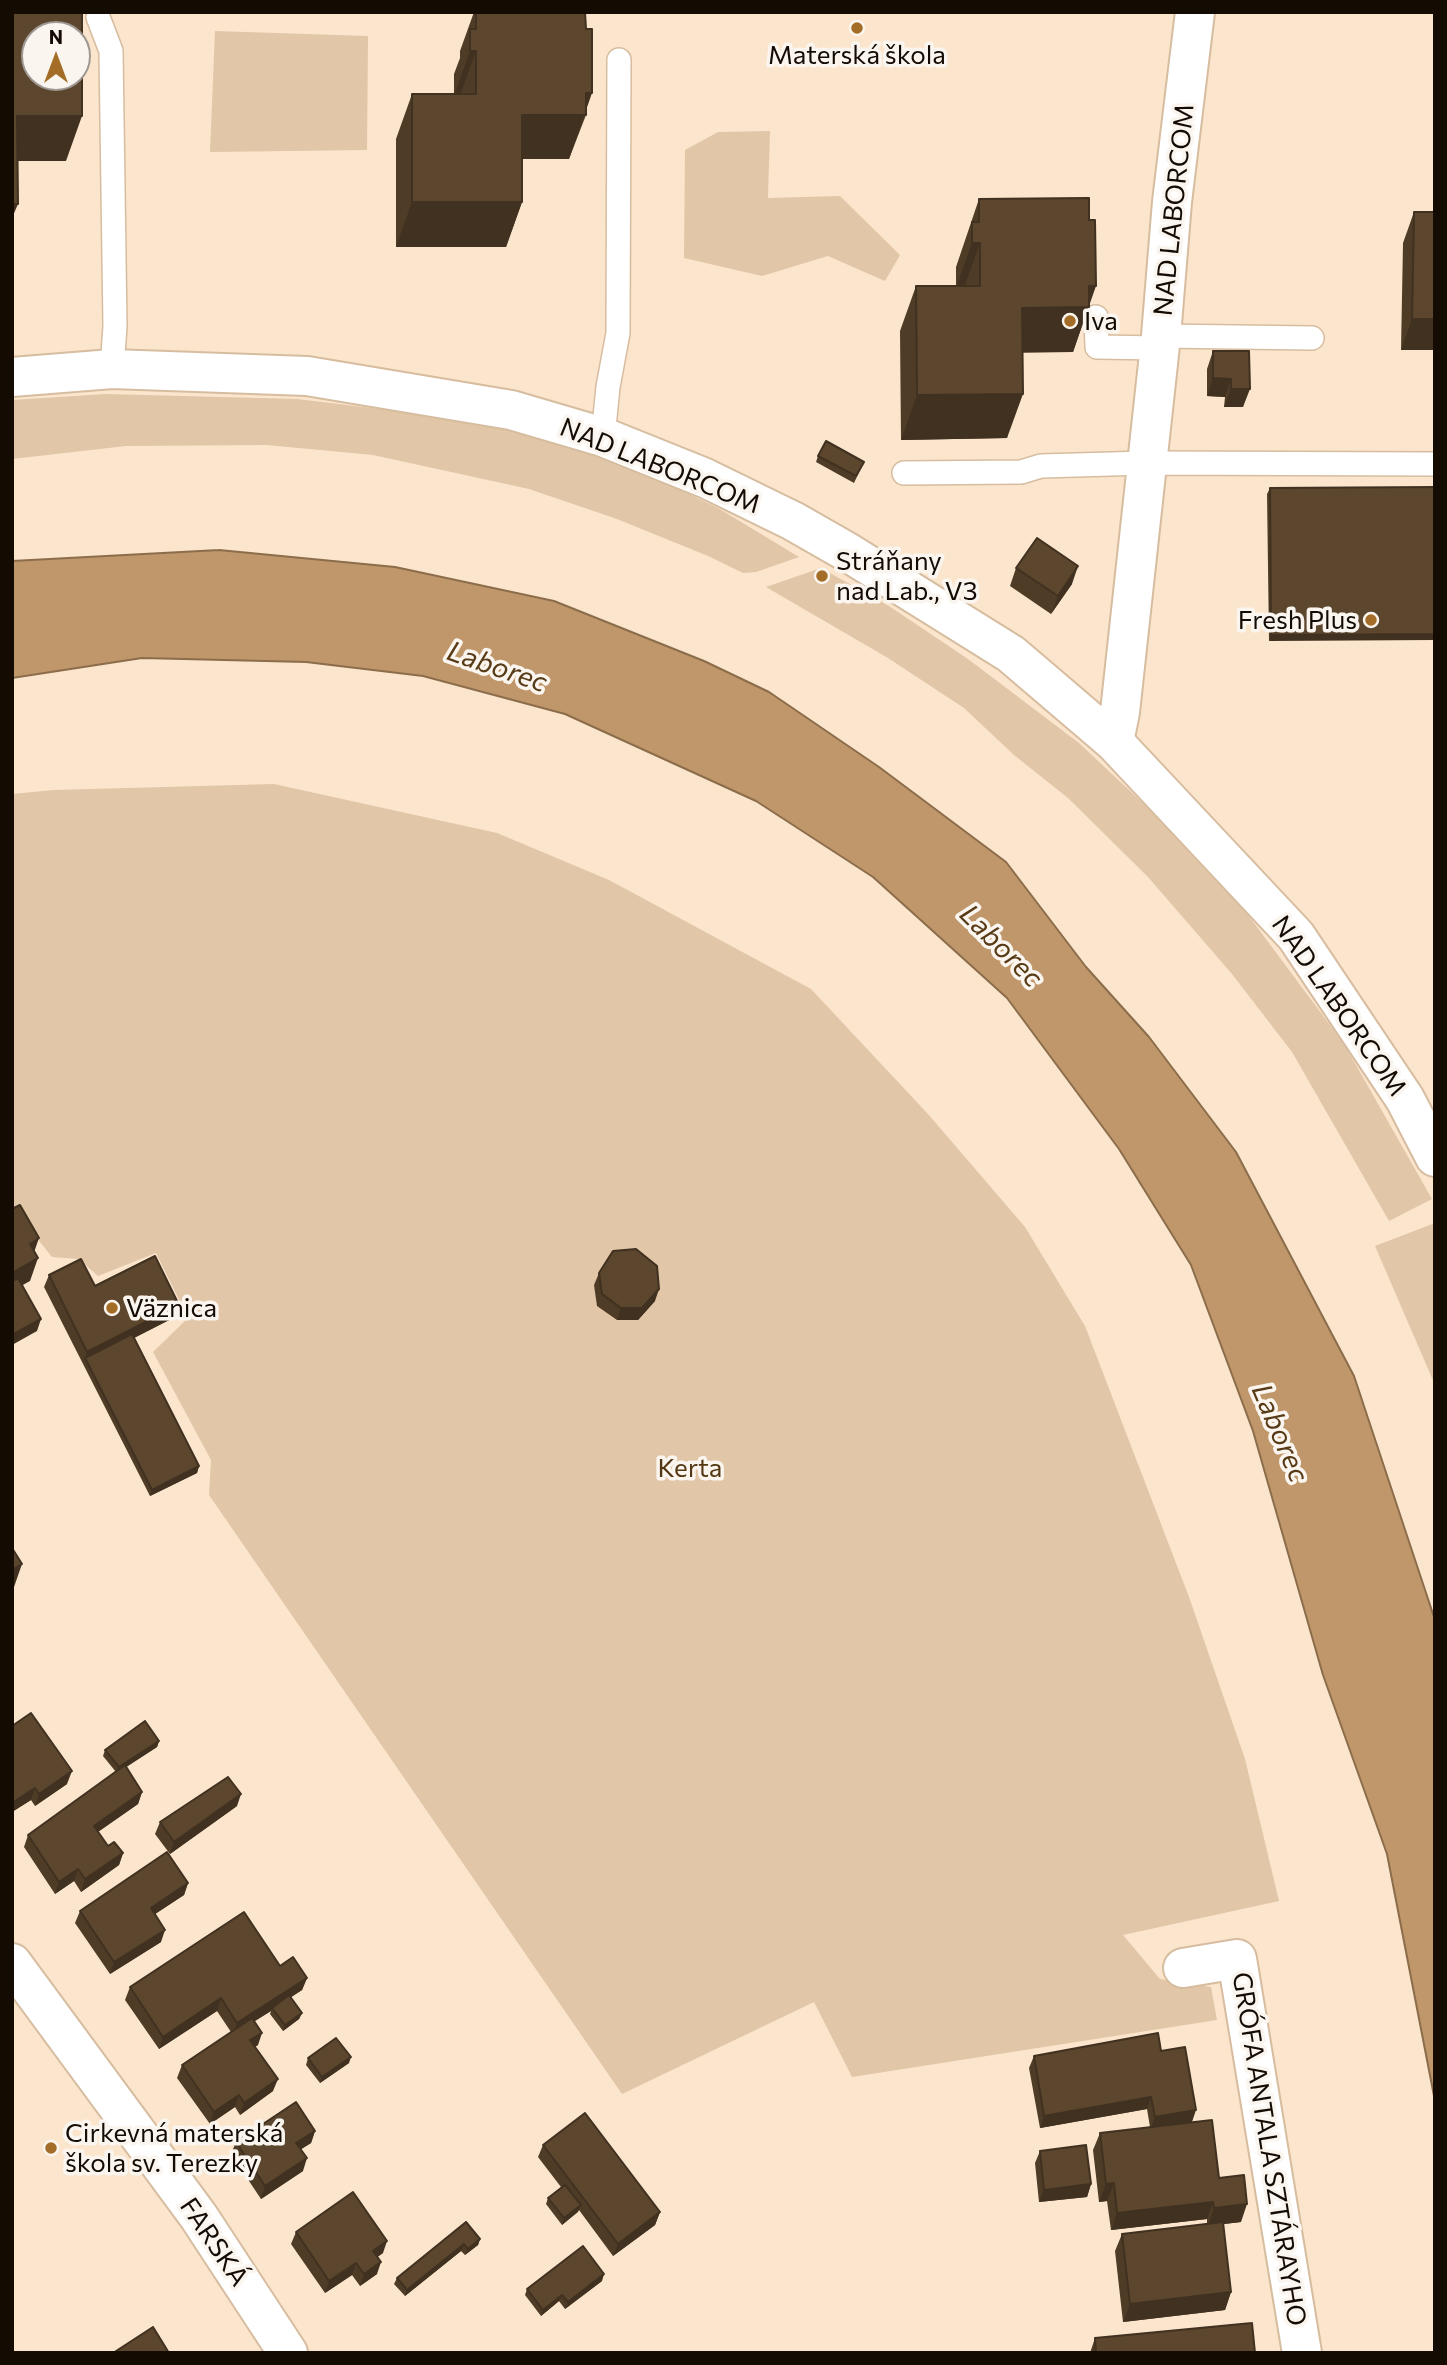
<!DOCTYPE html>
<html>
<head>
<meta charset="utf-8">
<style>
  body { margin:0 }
  #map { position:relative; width:1447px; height:2365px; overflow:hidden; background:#fbe5cd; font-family:Commissioner,sans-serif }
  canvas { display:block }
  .frame { position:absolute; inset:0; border:14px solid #140b03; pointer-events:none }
  .north { position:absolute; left:21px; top:21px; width:70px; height:70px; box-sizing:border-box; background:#fbf5ef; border:2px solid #9f9791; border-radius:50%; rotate:0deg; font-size:19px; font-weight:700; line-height:28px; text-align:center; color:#140b03 }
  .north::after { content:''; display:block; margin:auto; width:24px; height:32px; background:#a36d27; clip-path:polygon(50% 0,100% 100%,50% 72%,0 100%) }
</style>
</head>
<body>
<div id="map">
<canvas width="1447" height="2365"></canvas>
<div class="frame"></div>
<div class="north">N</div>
</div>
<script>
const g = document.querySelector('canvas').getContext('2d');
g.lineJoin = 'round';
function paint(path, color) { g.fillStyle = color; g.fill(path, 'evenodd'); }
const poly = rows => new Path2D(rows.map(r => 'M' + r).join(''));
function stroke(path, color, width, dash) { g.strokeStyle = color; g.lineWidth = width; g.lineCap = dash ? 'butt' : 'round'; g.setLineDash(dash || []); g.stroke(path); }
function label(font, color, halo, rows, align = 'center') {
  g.font = font + ' Commissioner,sans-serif'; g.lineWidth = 7; g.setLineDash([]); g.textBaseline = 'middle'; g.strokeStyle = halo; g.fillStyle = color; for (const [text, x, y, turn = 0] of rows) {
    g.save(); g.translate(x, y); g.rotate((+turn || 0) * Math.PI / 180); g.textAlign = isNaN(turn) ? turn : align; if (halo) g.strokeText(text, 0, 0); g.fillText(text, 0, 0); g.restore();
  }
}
paint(poly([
  [215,31,368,36,367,150,210,152],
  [770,131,768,198,840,196,900,255,885,281,828,256,762,276,684,258,685,150,718,132],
  [106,394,297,399,481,421,549,439,640,470,718,508,799,557,756,572,743,573,708,556,617,519,529,489,373,455,267,445,126,446,12,459,12,400],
  [821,568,889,606,968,659,1079,743,1160,819,1237,900,1344,1044,1432,1199,1389,1221,1292,1052,1232,974,1148,877,1068,798,1014,755,964,708,888,658,766,587],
  [274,784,497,833,609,880,811,989,928,1114,1025,1227,1085,1326,1189,1597,1245,1759,1279,1901,1123,1935,1160,1979,1211,1987,1217,2020,852,2077,814,2002,622,2094,209,1495,211,1460,153,1352,188,1318,156,1253,98,1276,79,1259,52,1257,12,1207,12,794,54,790],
  [1435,1223,1435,1385,1375,1246]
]), '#e1c6a8');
const water = poly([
  [219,550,395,567,554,601,704,661,769,692,879,767,1006,862,1086,967,1149,1037,1236,1152,1354,1376,1435,1620,1435,2101,1387,1854,1323,1675,1253,1431,1191,1265,1119,1149,1007,998,873,877,756,801,565,714,423,676,306,662,142,658,12,678,12,561,219,550]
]);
paint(water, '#bf976a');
stroke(water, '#8c6d4b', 2);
const lane = poly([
  [98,17,111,51,115,326,112,369],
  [1096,317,1097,347,1160,348],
  [1161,336,1312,338],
  [603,437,608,387,618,333,619,60],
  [904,473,1021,472,1041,466,1146,463,1435,464]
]);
const street = poly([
  [12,377,112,369,307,376,511,410,603,437,705,478,793,521,849,553,1011,654,1114,742,1296,936,1405,1099,1435,1157],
  [1114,742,1120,712,1161,336,1172,202,1195,12],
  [12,1963,199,2217,288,2353],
  [1183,1968,1237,1959,1302,2353]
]);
stroke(lane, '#d7bda0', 26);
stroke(street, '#d7bda0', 42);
stroke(lane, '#fff', 23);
stroke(street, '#fff', 38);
paint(poly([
  [474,12,585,12,586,115,569,159,522,159,522,202,506,247,396,247,396,139,412,94,454,94,454,74,460,58,460,51],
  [979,199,1089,305,1073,352,1023,352,1007,438,901,440,900,331,916,286,956,286,956,267],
  [1414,212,1435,212,1435,350,1401,350,1403,243],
  [1213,351,1249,351,1243,407,1224,407,1225,397,1207,396,1207,369],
  [818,456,864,462,854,483,816,462],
  [1435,487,1269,641,1267,494,1270,488],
  [1016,568,1072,584,1051,614,1010,586],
  [599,1273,655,1301,638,1320,617,1320,597,1306,594,1285],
  [49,1275,95,1286,175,1317,134,1338,199,1466,197,1473,150,1496,44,1287],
  [12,1726,67,1784,35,1806,31,1800,12,1812],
  [159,1741,157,1747,126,1767,142,1792,138,1804,98,1832,108,1846,123,1853,119,1865,81,1892,74,1881,55,1894,24,1847,28,1835,116,1772,103,1756,105,1750],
  [237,1806,170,1854,155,1834,160,1822],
  [188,1883,184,1895,155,1914,161,1942,110,1974,75,1923,80,1911],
  [280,1966,307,1978,302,1990,291,1997,302,2013,299,2019,283,2031,270,2014,271,2011,254,2021,258,2045,255,2047,273,2091,240,2115,235,2107,210,2124,177,2078,182,2065,231,2032,217,2011,159,2049,125,2000,130,1987],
  [1161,2051,1192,2122,1241,2222,1223,2224,1231,2292,1225,2310,1123,2322,1115,2251,1122,2234,1207,2224,1207,2219,1111,2230,1107,2201,1099,2202,1093,2150,1100,2133,1150,2127,1147,2109,1040,2128,1029,2068,1034,2056],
  [308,2058,349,2063,320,2083,306,2065],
  [315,2131,311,2143,301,2149,303,2171,261,2199,231,2154,236,2142],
  [543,2145,660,2212,655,2225,613,2256,579,2210,562,2225,546,2204,548,2198,561,2187,538,2157],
  [1040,2151,1091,2184,1087,2197,1039,2202,1035,2163],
  [466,2222,480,2239,478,2245,465,2255,461,2251,405,2296,394,2284,397,2278],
  [296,2232,383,2253,377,2257,377,2274,360,2286,352,2275,325,2293,291,2244],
  [602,2281,565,2309,559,2301,541,2316,525,2295,527,2289],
  [1095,2338,1255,2353,1090,2353]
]), '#4f3c27');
paint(poly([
  [470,51,476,51,460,96,454,96],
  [586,93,592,93,569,159,506,159,522,115],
  [17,116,82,116,66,161,12,161],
  [412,202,522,202,506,247,396,247],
  [12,204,18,204,12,218],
  [972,243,980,243,964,288,956,288],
  [1089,286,1096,286,1073,352,1006,353,1022,308],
  [1412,319,1435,319,1435,350,1401,350],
  [1213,378,1231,379,1225,397,1207,396],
  [1231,389,1250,389,1243,407,1224,407],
  [1023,394,1007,438,901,440,917,395],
  [1078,566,1072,584,1051,614,1058,596],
  [1435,634,1435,640,1269,641,1271,635],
  [39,1238,31,1261,30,1244],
  [38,1258,30,1281,12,1291,12,1273],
  [659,1289,655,1301,638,1320,617,1320,621,1308],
  [179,1305,175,1317,87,1362,85,1358,83,1364,87,1352],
  [41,1319,37,1331,12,1345,12,1335],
  [199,1466,197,1473,150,1496,152,1490],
  [22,1564,14,1587,12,1588,12,1570],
  [159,1741,157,1747,117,1773,119,1767],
  [72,1771,67,1784,35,1806,39,1794],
  [35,1788,31,1800,12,1812,12,1803],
  [142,1792,138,1804,89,1838,94,1826],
  [241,1794,237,1806,170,1854,174,1842],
  [123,1853,119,1865,81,1892,85,1879],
  [78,1869,74,1881,55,1894,59,1882],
  [188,1883,184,1895,146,1920,151,1908],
  [165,1930,161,1942,110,1974,114,1962],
  [307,1978,302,1990,273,2009,272,2008,271,2011,233,2035,237,2023],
  [221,1998,217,2011,159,2049,163,2037],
  [302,2013,299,2019,283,2031,285,2025],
  [262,2033,258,2045,246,2052,250,2040],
  [351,2057,349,2063,320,2083,322,2077],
  [278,2079,273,2091,240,2115,244,2103],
  [239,2095,235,2107,210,2124,214,2112],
  [1151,2097,1147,2109,1040,2128,1044,2116],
  [1196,2110,1192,2122,1150,2130,1155,2117],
  [315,2131,311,2143,292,2155,296,2143],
  [307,2158,303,2171,261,2199,265,2186],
  [1114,2183,1107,2201,1099,2202,1106,2184],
  [1091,2184,1087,2197,1039,2202,1044,2190],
  [1213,2202,1207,2219,1111,2230,1117,2213],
  [1247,2204,1241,2222,1208,2226,1214,2208],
  [581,2205,578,2212,562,2225,564,2218],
  [660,2212,655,2225,613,2256,618,2244],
  [480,2239,478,2245,465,2255,468,2249],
  [387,2241,383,2253,369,2263,373,2251],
  [464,2244,461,2251,405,2296,407,2290],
  [381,2262,377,2274,360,2286,364,2274],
  [356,2263,352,2275,325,2293,329,2281],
  [604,2274,602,2281,565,2309,568,2302],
  [1231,2292,1225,2310,1123,2322,1130,2304],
  [562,2295,559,2301,541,2316,543,2310]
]), '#403120');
const building = poly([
  [12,12,82,12,82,116,17,116,18,204,12,204,12,12],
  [35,35,77,35,77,77,35,77,35,35],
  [476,12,585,12,586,29,592,29,592,93,586,93,586,115,522,115,522,202,412,202,412,94,476,94,476,51,470,51,470,29,476,29,476,12],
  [1089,198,1089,220,1095,220,1096,286,1089,286,1089,307,1022,308,1023,394,917,395,916,286,980,286,980,243,972,243,972,222,979,222,979,199,1089,198],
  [1414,212,1435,212,1435,319,1412,319,1414,212],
  [1213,351,1249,351,1250,389,1231,389,1231,379,1213,378,1213,351],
  [826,441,864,462,856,476,818,456,826,441],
  [1435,487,1435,634,1271,635,1270,488,1435,487],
  [1037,538,1078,566,1058,596,1016,568,1037,538],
  [20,1205,39,1238,30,1244,38,1258,12,1273,12,1209,20,1205],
  [636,1249,657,1266,659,1289,642,1308,621,1308,602,1294,599,1273,613,1251,636,1249],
  [155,1256,179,1305,87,1352,49,1275,81,1259,95,1286,155,1256],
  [18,1278,41,1319,12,1335,12,1281,18,1278],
  [132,1334,199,1466,152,1490,85,1358,132,1334],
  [12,1548,22,1564,12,1570,12,1548],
  [31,1713,72,1771,39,1794,35,1788,12,1803,12,1726,31,1713],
  [145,1721,159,1741,119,1767,105,1750,145,1721],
  [125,1765,142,1792,94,1826,108,1846,114,1842,123,1853,85,1879,78,1869,59,1882,28,1835,125,1765],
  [228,1777,241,1794,174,1842,160,1822,228,1777],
  [167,1852,188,1883,151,1908,165,1930,114,1962,80,1911,167,1852],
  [244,1912,280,1966,293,1957,307,1978,237,2023,221,1998,163,2037,130,1987,244,1912],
  [289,1995,302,2013,285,2025,272,2008,289,1995],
  [252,2018,262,2033,250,2040,278,2079,244,2103,239,2095,214,2112,182,2065,252,2018],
  [1158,2033,1161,2051,1185,2047,1196,2110,1155,2117,1151,2097,1044,2116,1034,2056,1158,2033],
  [336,2038,351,2057,322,2077,308,2058,336,2038],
  [296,2102,315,2131,296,2143,307,2158,265,2186,236,2142,296,2102],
  [585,2113,660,2212,618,2244,543,2145,585,2113],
  [1212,2120,1219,2178,1244,2175,1247,2204,1214,2208,1213,2202,1117,2213,1114,2183,1106,2184,1100,2133,1212,2120],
  [1086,2145,1091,2184,1044,2190,1040,2151,1086,2145],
  [565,2185,581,2205,564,2218,548,2198,565,2185],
  [353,2192,387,2241,373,2251,381,2262,364,2274,356,2263,329,2281,296,2232,353,2192],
  [466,2222,480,2239,468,2249,464,2244,407,2290,397,2278,466,2222],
  [1223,2222,1231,2292,1130,2304,1122,2234,1223,2222],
  [583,2246,604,2274,568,2302,562,2295,543,2310,527,2289,583,2246],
  [1252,2323,1255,2353,1096,2353,1095,2338,1252,2323],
  [153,2327,169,2353,113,2353,153,2327]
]);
paint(building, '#5c462d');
stroke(building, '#403120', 2);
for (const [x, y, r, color] of [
  [857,28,7,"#a36d27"],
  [1070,321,7,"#a36d27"],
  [822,576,7,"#a36d27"],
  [1371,620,7,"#a36d27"],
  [112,1308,7,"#a36d27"],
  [51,2148,7,"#a36d27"]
]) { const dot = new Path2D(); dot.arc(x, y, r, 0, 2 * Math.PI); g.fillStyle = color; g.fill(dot); stroke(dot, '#fbf5ef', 2.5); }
label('26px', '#140b03', '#fbf5ef', [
  ["Materská škola",857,55,"center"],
  ["Iva",1084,321],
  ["Stráňany",836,561],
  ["nad Lab., V3",836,591],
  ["Fresh Plus",1357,620,"right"],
  ["Väznica",126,1308],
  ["Cirkevná materská",65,2133],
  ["škola sv. Terezky",65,2163]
], 'left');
label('26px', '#140b03', '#fbf5ef', [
  ["NAD LABORCOM",1174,210,-84],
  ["NAD LABORCOM",660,466,22],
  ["NAD LABORCOM",1339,1006,55],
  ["GRÓFA ANTALA SZTÁRAYHO",1269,2149,81],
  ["FARSKÁ",214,2242,56]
]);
label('26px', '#543713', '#fbf5ef', [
  ["Kerta",690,1468]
]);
label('italic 28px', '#573a16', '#fbf5ef', [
  ["Laborec",497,667,19],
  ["Laborec",1001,946,45],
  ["Laborec",1280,1433,67]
]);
</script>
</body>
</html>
